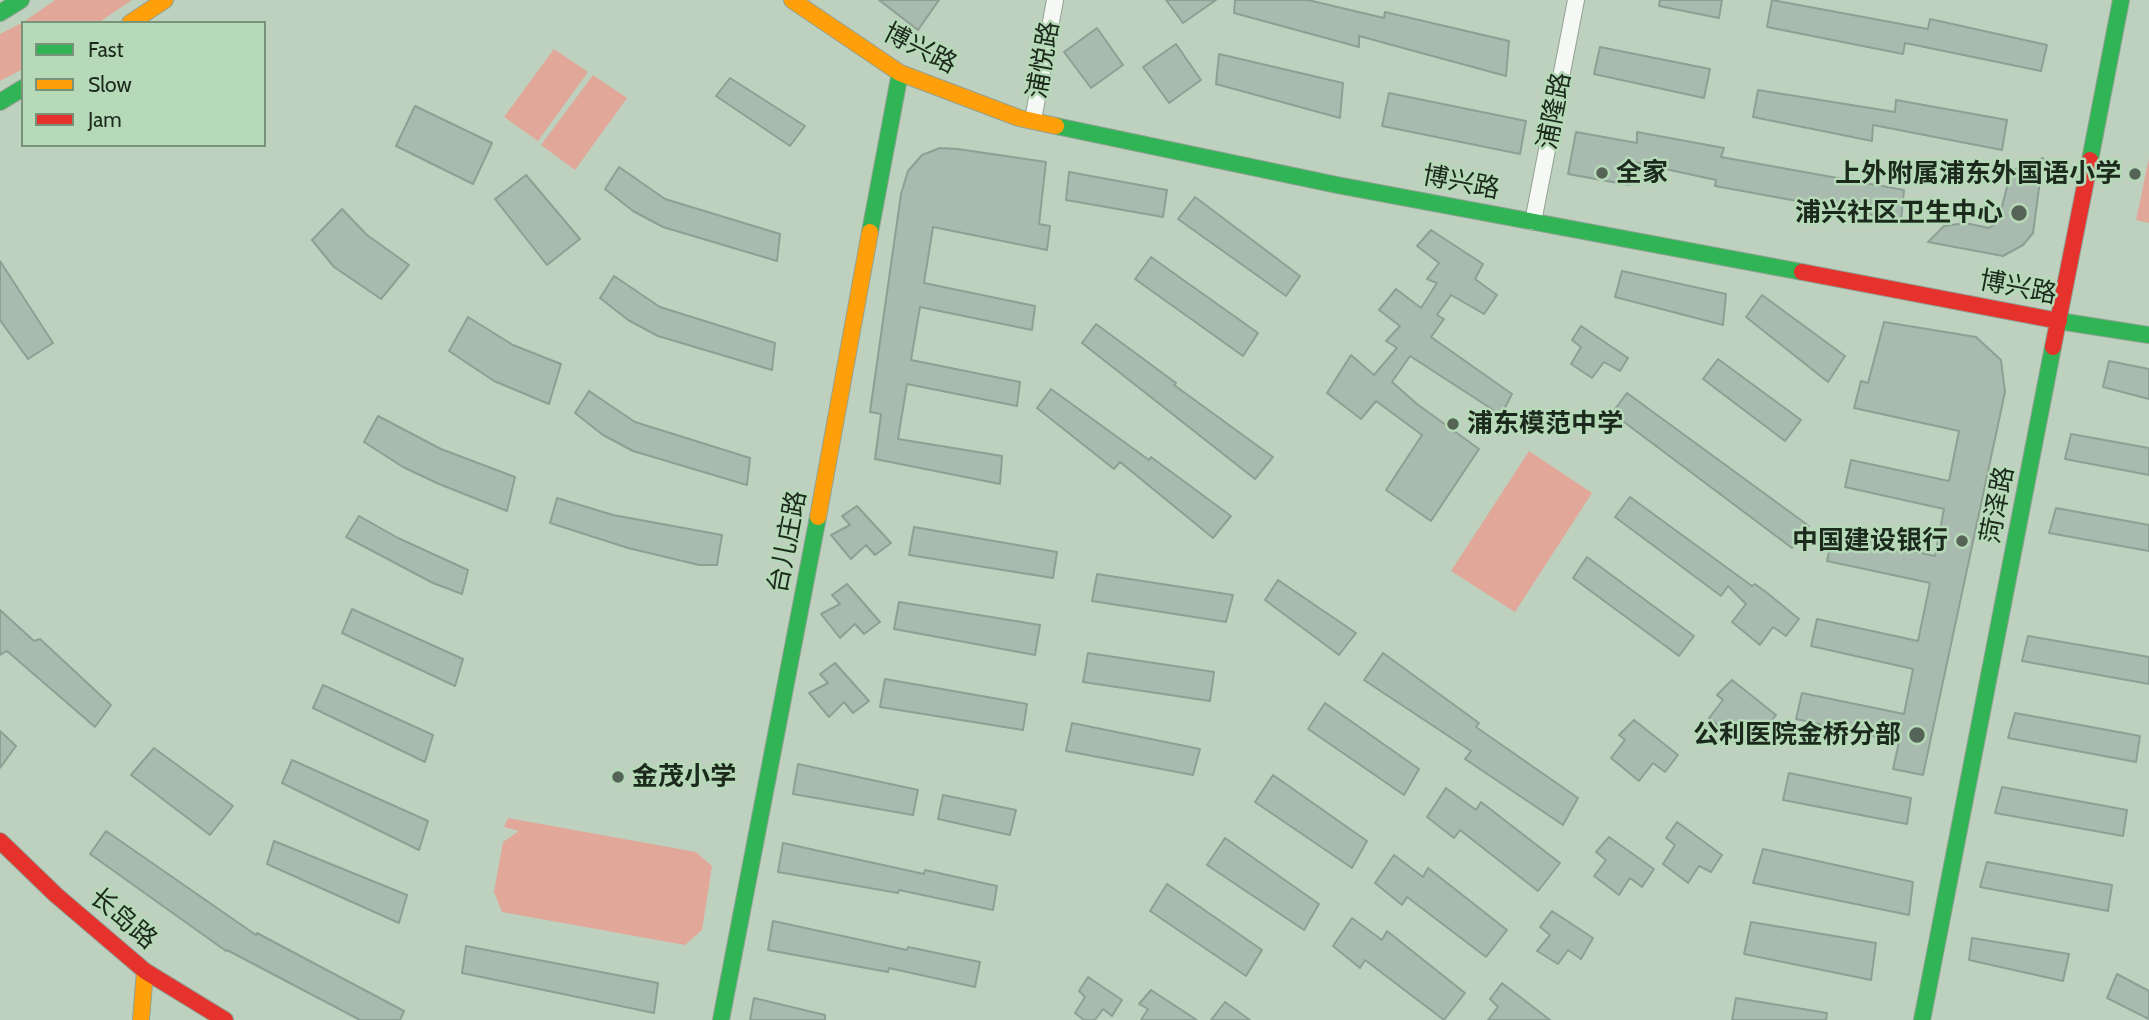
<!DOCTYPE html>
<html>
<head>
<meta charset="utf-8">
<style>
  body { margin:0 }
  #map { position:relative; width:2149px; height:1020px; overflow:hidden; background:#bed1bf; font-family:Cabin,sans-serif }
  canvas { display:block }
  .legend { position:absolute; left:21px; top:21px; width:245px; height:126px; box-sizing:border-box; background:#b6d9b8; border:2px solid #78937a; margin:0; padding:9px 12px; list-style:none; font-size:21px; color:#1c2a1d }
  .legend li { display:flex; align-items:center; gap:14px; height:35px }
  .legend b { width:35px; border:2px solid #78937a }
</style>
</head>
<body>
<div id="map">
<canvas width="2149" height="1020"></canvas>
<ul class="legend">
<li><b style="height:9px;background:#30b455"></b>Fast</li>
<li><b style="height:9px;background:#ff9f0a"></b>Slow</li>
<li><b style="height:9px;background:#e5322d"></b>Jam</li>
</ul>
</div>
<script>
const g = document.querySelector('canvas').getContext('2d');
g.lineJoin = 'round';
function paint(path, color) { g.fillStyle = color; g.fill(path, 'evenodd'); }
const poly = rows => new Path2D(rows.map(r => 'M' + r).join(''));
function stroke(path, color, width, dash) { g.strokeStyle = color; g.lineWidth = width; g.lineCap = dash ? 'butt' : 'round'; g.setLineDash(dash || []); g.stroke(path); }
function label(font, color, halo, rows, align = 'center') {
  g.font = font + ' Cabin,"Noto Sans SC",sans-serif'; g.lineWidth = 5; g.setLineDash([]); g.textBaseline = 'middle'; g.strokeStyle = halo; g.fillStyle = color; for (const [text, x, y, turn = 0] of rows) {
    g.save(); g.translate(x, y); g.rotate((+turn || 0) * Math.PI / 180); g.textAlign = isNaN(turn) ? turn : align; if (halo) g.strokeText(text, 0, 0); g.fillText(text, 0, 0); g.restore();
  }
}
paint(poly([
  [55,0,132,0,98,23,23,23,23,69,0,81,0,34,25,21],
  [554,49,588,72,538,141,504,117],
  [593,75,627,98,575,170,541,145],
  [2149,158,2149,223,2136,220],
  [1529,451,1592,493,1515,612,1451,571],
  [508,818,696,852,712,866,702,930,685,945,502,912,494,892,503,842,519,831,504,827]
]), '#e1a89a');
const building = poly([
  [879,0,939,0,918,30,879,0],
  [1166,0,1216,0,1183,23,1166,0],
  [1235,0,1308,0,1384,18,1385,12,1509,41,1506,76,1359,36,1359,47,1234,13,1235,0],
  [1660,0,1722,0,1719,18,1659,6,1660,0],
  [1772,0,1928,29,1930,19,2047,45,2041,71,1905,43,1903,54,1767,27,1772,0],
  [1097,28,1123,65,1091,88,1064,52,1097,28],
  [1176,44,1201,80,1169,103,1143,67,1176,44],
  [1600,47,1710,69,1704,98,1594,74,1600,47],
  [1219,54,1343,83,1340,118,1216,84,1219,54],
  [730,78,805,126,790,146,716,96,730,78],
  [1758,90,1895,112,1896,100,2007,120,2002,150,1873,125,1872,141,1753,117,1758,90],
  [1389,93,1526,121,1520,154,1382,126,1389,93],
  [415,106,492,143,473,184,396,146,415,106],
  [1576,132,1637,143,1637,132,1724,148,1721,157,1904,190,1901,220,1715,186,1716,180,1633,162,1629,185,1568,174,1576,132],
  [940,148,958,149,1046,162,1039,224,1050,226,1047,250,933,227,924,283,1035,306,1032,330,920,307,911,360,1020,382,1017,406,907,384,898,439,1002,456,1000,484,875,459,881,414,870,412,901,194,908,171,922,155,940,148],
  [2043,158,2033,233,2023,245,2003,256,1928,242,1944,226,1965,223,1989,228,1998,222,2011,171,2043,158],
  [619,167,665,199,780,234,777,261,663,227,633,211,605,189,619,167],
  [1069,172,1167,190,1163,217,1066,200,1069,172],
  [526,175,580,239,547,265,495,199,526,175],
  [1195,197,1300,276,1286,296,1178,219,1195,197],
  [342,209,367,235,409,265,381,299,334,267,312,240,342,209],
  [1431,230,1483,264,1475,279,1497,295,1484,314,1451,295,1437,315,1444,319,1431,337,1512,394,1501,415,1410,356,1392,382,1417,404,1479,449,1431,521,1386,490,1422,435,1376,401,1361,419,1327,393,1351,355,1374,375,1397,348,1386,341,1400,326,1379,310,1396,289,1421,308,1437,283,1427,279,1439,263,1417,246,1431,230],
  [1151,257,1258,333,1243,356,1135,279,1151,257],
  [0,261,53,343,28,359,0,320,0,261],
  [1622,271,1726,294,1723,325,1615,297,1622,271],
  [614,276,660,307,775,343,772,370,658,336,628,320,600,298,614,276],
  [1762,295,1845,356,1828,382,1746,317,1762,295],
  [468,317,513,345,561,364,549,404,494,381,449,351,468,317],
  [1884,322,1976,337,2001,360,2005,392,1923,775,1893,769,1899,742,1796,719,1802,693,1904,714,1913,669,1811,646,1817,619,1918,641,1930,583,1827,561,1833,534,1935,556,1944,509,1845,487,1851,460,1949,481,1959,431,1854,408,1861,381,1868,383,1884,322],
  [1096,324,1176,383,1174,385,1273,457,1255,479,1082,343,1096,324],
  [1581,326,1628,358,1620,371,1604,362,1592,378,1571,364,1581,347,1572,340,1581,326],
  [1718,359,1801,420,1785,441,1703,379,1718,359],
  [2109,361,2149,369,2149,399,2103,387,2109,361],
  [1051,389,1149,460,1151,457,1231,516,1213,538,1120,462,1114,469,1037,408,1051,389],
  [589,391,635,422,750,458,747,485,633,451,603,435,575,413,589,391],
  [1627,393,1809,526,1792,548,1612,413,1627,393],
  [378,416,441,449,515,477,507,511,439,484,403,467,364,442,378,416],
  [2071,434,2149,448,2149,475,2065,459,2071,434],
  [1630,497,1752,586,1755,584,1766,592,1799,619,1786,636,1773,627,1760,645,1732,622,1746,604,1728,586,1721,596,1615,517,1630,497],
  [557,498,613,515,722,535,717,565,699,565,628,548,550,523,557,498],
  [857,506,891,543,875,555,866,545,851,559,831,535,850,525,842,516,857,506],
  [2056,508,2149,525,2149,551,2049,533,2056,508],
  [359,516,398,538,468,570,462,594,433,583,346,537,359,516],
  [914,527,1057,552,1053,578,909,555,914,527],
  [1587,557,1694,636,1679,656,1573,578,1587,557],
  [1097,574,1233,595,1226,622,1092,601,1097,574],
  [1278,580,1356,633,1339,655,1265,600,1278,580],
  [847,584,880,622,864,634,855,624,840,638,821,614,840,604,832,595,847,584],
  [899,602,1040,625,1035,655,894,629,899,602],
  [352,609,463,659,455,686,342,633,352,609],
  [0,610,34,641,40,639,111,705,95,727,7,651,0,655,0,610],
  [2028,636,2149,657,2149,684,2022,661,2028,636],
  [1088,653,1214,672,1210,701,1083,682,1088,653],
  [1383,653,1479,723,1476,727,1578,798,1563,825,1465,759,1471,751,1364,680,1383,653],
  [835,663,869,701,853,713,844,702,829,717,809,693,828,683,820,674,835,663],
  [885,679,1027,704,1023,730,880,707,885,679],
  [1732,680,1776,715,1763,732,1751,723,1737,741,1709,718,1723,700,1717,695,1732,680],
  [323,685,433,735,425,762,313,708,323,685],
  [1325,703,1419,769,1404,795,1308,729,1325,703],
  [2015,713,2140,736,2136,762,2008,738,2015,713],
  [1634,720,1678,755,1665,772,1653,763,1639,781,1611,758,1625,740,1619,735,1634,720],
  [1072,723,1200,749,1193,775,1066,751,1072,723],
  [0,731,16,746,0,768,0,731],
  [154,748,233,806,210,835,131,775,154,748],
  [292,760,428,821,419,850,282,783,292,760],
  [798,764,918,790,913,815,793,794,798,764],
  [1789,773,1911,798,1907,824,1783,800,1789,773],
  [1273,775,1367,841,1352,868,1255,802,1273,775],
  [2002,787,2127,810,2123,836,1995,813,2002,787],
  [1446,788,1476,810,1481,802,1560,863,1538,891,1460,830,1454,838,1427,817,1446,788],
  [943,795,1016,810,1010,835,938,819,943,795],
  [1677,822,1722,855,1711,872,1699,866,1688,883,1663,864,1675,845,1666,838,1677,822],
  [106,831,256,935,257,933,404,1011,400,1020,360,1020,227,950,226,951,90,854,106,831],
  [1609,837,1654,869,1642,887,1630,878,1619,895,1594,876,1606,860,1596,852,1609,837],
  [1225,838,1319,904,1304,930,1207,865,1225,838],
  [274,841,407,895,399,923,267,864,274,841],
  [783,843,924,874,925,870,997,886,993,910,899,890,898,893,778,872,783,843],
  [1763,849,1913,882,1909,915,1753,883,1763,849],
  [1394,855,1423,877,1428,868,1507,930,1486,957,1407,897,1402,905,1375,883,1394,855],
  [1987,862,2112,885,2108,911,1980,887,1987,862],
  [1167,884,1262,950,1246,976,1150,911,1167,884],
  [1552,911,1593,938,1581,959,1568,950,1558,964,1537,951,1550,935,1540,927,1552,911],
  [1352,918,1382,940,1387,931,1465,993,1444,1020,1365,960,1360,968,1333,946,1352,918],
  [773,921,907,950,908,947,980,962,975,987,889,968,888,972,768,950,773,921],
  [1751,922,1876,943,1871,980,1744,954,1751,922],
  [1972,938,2069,954,2063,981,1969,960,1972,938],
  [466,946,658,983,654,1013,462,973,466,946],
  [2117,974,2149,991,2149,1019,2107,998,2117,974],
  [1088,977,1122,1000,1112,1016,1103,1009,1095,1020,1084,1020,1075,1013,1085,997,1079,991,1088,977],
  [1502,983,1550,1020,1488,1020,1498,1007,1490,999,1502,983],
  [1151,990,1197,1020,1141,1020,1148,1009,1139,1004,1151,990],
  [754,998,825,1015,825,1020,750,1020,754,998],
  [1736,998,1827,1013,1826,1020,1732,1020,1736,998],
  [1225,1002,1250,1020,1211,1020,1225,1002]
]);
paint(building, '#a9baaf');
stroke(building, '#8ea094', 2);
const street = poly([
  [1033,120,1055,0],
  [1533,222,1576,0]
]);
const fast = poly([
  [0,13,21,0],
  [0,102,23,88],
  [1056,126,1337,185,1802,272],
  [2090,160,2121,0],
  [870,232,900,73],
  [2059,321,2149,335],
  [721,1020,818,517],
  [1922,1020,2053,347]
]);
const slow = poly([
  [792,0,900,73,1019,118,1056,126],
  [130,23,165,0],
  [818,517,870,232],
  [141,1020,145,971]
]);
const jam = poly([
  [1802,272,2059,321],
  [2053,347,2090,160],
  [0,841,56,895,145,971,225,1020]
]);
stroke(street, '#92a193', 18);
stroke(fast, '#92a193', 18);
stroke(slow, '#92a193', 18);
stroke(jam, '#92a193', 18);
stroke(street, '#f5f8f5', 16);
stroke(fast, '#30b455', 16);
stroke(slow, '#ff9f0a', 16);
stroke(jam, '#e5322d', 16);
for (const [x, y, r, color] of [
  [1602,173,7,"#556456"],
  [2135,174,7,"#556456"],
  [2019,213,9,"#556456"],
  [1453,424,7,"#556456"],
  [1962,541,7,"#556456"],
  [1917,735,9,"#556456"],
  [618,777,7,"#556456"]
]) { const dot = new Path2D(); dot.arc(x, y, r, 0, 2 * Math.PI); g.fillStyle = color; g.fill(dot); stroke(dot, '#b6d9b8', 2.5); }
label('26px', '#1c2a1d', '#b6d9b8', [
  ["博兴路",920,49,27],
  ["浦悦路",1044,60,-80],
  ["浦隆路",1555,111,-79],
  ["博兴路",1461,183,11],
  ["博兴路",2018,288,11],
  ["菏泽路",1998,505,-79],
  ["台儿庄路",788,542,-79],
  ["长岛路",123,919,40]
]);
label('bold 26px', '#1c2a1d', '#b6d9b8', [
  ["全家",1616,173,"left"],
  ["上外附属浦东外国语小学",2121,174],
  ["浦兴社区卫生中心",2003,213],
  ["浦东模范中学",1467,424,"left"],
  ["中国建设银行",1948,541],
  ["公利医院金桥分部",1901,735],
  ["金茂小学",632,777,"left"]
], 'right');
</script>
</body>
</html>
